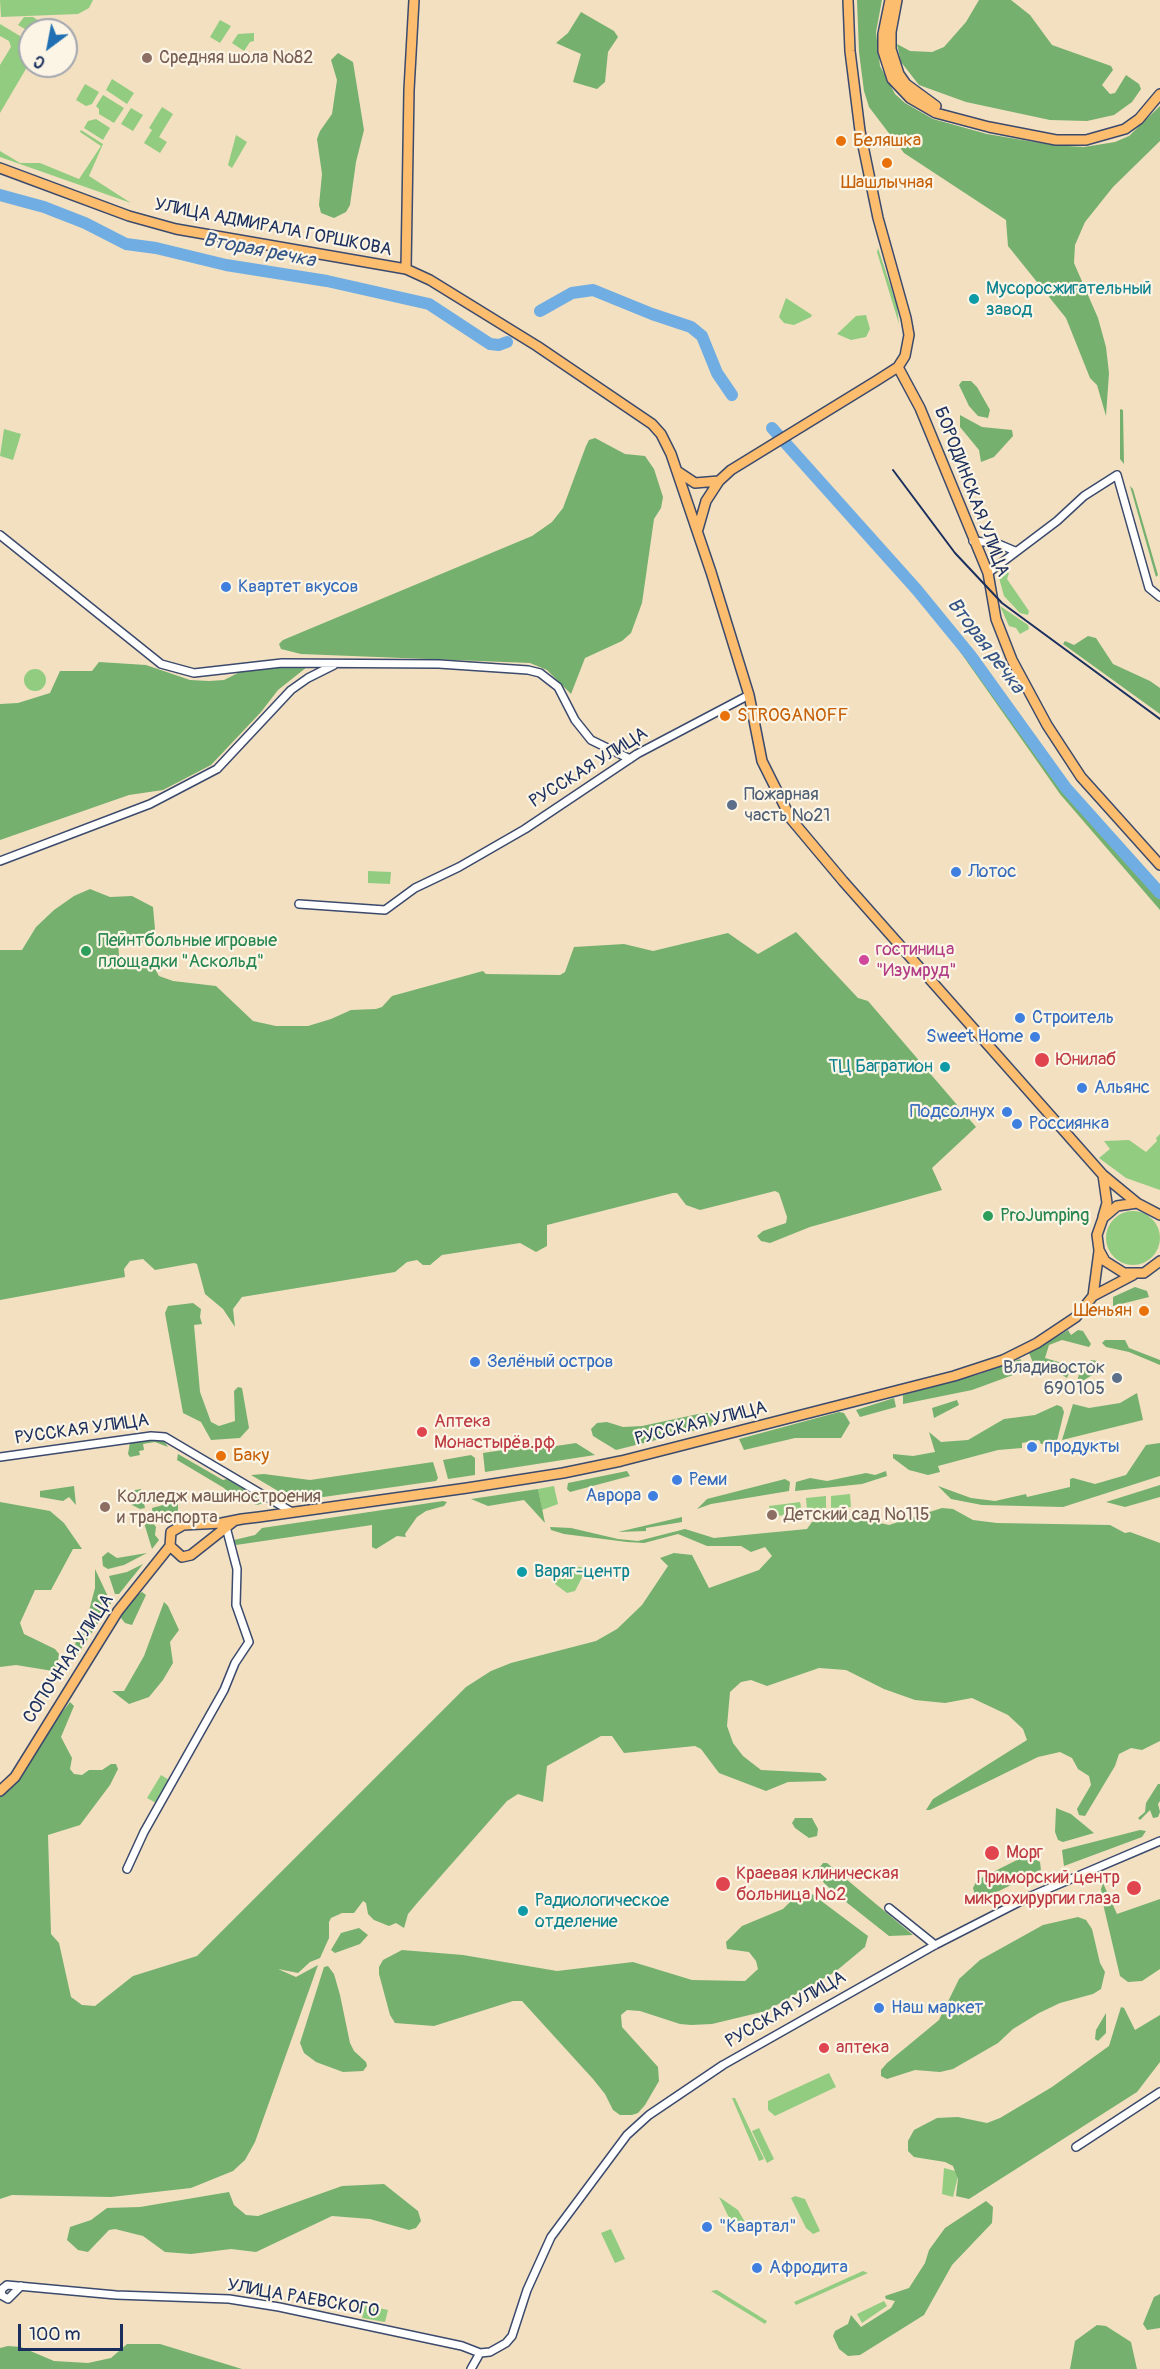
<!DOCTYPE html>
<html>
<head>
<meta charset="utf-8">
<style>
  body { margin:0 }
  #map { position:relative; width:1160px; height:2369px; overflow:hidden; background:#f2e0c1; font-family:Pangolin,sans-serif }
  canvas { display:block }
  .north { position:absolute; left:18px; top:18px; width:60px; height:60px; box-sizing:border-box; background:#fcf5e5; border:2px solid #a2a6af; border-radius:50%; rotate:212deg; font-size:16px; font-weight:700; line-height:24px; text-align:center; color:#1b2f5e }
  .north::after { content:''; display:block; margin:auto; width:21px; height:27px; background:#1f6fb2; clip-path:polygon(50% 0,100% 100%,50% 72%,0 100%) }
  .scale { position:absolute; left:18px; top:2324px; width:105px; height:27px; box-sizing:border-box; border:3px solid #1b2f5e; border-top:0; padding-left:8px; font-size:18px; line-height:21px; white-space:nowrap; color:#1b2f5e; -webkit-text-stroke:4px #fcf5e5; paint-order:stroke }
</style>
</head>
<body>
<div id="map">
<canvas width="1160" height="2369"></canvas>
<div class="north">С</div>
<div class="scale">100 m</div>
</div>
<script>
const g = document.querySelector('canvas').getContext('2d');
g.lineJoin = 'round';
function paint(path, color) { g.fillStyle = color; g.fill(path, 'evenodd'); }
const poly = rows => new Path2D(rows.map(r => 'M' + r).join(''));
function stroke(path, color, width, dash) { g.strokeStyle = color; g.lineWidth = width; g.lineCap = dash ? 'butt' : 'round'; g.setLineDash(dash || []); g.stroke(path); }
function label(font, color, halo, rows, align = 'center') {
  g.font = font + ' Pangolin,sans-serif'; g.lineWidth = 4.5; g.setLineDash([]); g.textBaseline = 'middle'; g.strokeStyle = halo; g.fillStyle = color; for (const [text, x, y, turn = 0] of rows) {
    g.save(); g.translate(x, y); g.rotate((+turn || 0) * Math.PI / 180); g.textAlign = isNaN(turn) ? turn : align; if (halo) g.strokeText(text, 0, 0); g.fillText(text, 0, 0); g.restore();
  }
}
paint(poly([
  [0,0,93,0,89,8,78,14,1,17],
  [24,17,33,17,44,24,40,30,30,32,18,25],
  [220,20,231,26,220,43,210,37],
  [0,24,30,42,30,62,0,113,0,65,11,47,9,41,0,36],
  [254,33,254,41,250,42,244,51,232,43,238,34],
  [112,79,134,93,127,104,106,90],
  [85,84,99,92,92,104,86,106,76,100],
  [103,95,124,108,114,123,99,114,99,109,96,106],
  [162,107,173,114,159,137,167,142,160,153,144,143,152,130,149,128],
  [131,108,143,115,133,131,121,124],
  [96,119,110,128,103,140,84,128,88,121],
  [81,130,103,144,89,176,131,203,0,157,0,151,20,163,40,163,79,179,101,146,80,132],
  [236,135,247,142,232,168,228,165],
  [878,248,897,306,899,324,877,252],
  [786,298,812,315,811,317,794,325,784,323,779,317],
  [866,315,870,329,866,337,851,340,837,334,856,316],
  [4,429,21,434,13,460,0,456],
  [1003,569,1009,573,1007,579,1029,611,1028,615,1020,613,1004,596,999,578],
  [1000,606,1028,625,1029,629,1020,634,1016,628,1009,626],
  '24 680a11 11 0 1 1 22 0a11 11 0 1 1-22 0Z',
  [368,871,391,872,390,884,368,883],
  [1160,1134,1160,1190,1126,1178,1099,1158,1110,1149,1104,1141,1129,1140,1146,1152,1157,1141,1156,1138],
  '1106 1238a27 27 0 1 1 54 0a27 27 0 1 1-54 0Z',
  [554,1486,558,1504,542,1510,538,1489],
  [850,1494,851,1507,831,1508,831,1496],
  [826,1496,826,1508,807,1510,806,1498],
  [800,1502,801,1507,797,1513,771,1517,769,1506],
  [572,1566,587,1568,575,1591,567,1593,555,1584,560,1572],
  [161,1775,169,1780,156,1803,147,1798],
  [829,2073,836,2087,775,2116,768,2110,768,2101],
  [732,2098,735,2098,764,2159,759,2161],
  [759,2128,774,2159,767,2163,752,2131],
  [944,2168,959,2172,953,2197,942,2194],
  [795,2196,805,2199,820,2231,813,2234,806,2228,791,2198],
  [719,2197,738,2210,746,2224,732,2224],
  [611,2229,625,2259,615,2263,601,2233],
  [863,2271,868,2273,796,2305,794,2302],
  [717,2290,767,2321,765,2324,711,2291],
  [884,2301,887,2306,862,2323,857,2314],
  [365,2305,388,2310,385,2322,362,2318]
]), '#92cc80');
paint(poly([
  [857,0,882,0,876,32,880,66,895,94,905,103,933,119,987,134,1052,145,1084,147,1115,142,1129,136,1160,106,1160,141,1113,187,1085,222,1075,245,1074,263,1098,318,1106,347,1109,373,1106,416,1097,385,1090,378,1066,318,1008,246,1006,220,904,153,869,107,864,91,859,52],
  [979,0,1011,0,1030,15,1052,45,1111,66,1113,70,1102,85,1110,94,1115,93,1126,75,1139,84,1141,89,1132,102,1114,115,1087,121,1050,120,966,102,919,85,901,62,897,44,910,51,932,52,944,47,966,22],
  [581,12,614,31,618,37,608,52,605,82,597,89,573,82,581,54,556,43,568,33],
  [338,53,353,62,364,130,356,162,350,205,346,212,334,218,321,213,319,205,322,174,317,139,320,131,332,114,337,80,331,60],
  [962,381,971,381,977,387,990,410,988,418,978,416,969,406,959,385],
  [1120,409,1123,410,1124,464,1120,459],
  [960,415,982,427,1012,430,1013,436,994,457,981,462,979,450,960,427],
  [595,438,625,454,645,456,654,469,663,497,661,508,654,519,642,603,631,633,622,641,585,658,571,694,547,670,530,663,301,654,281,649,279,644,283,640,532,536,552,522,563,508,586,446,589,440],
  [1130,486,1133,489,1158,575,1156,577],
  [949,636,953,636,1062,789,1160,899,1160,910,1060,794],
  [1088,636,1096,638,1113,664,1150,681,1160,688,1160,714,1063,644,1065,641,1074,645],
  [99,662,146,665,190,680,209,681,224,680,252,666,304,665,307,667,278,690,261,712,211,765,163,790,129,795,0,840,0,704,18,703,50,693,60,671,92,671],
  [90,889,110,897,132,896,153,907,155,929,149,939,142,943,118,942,119,956,154,967,159,976,173,981,216,986,253,1021,276,1026,308,1026,331,1019,351,1010,376,1009,382,1007,392,996,483,971,486,974,560,975,565,972,574,947,624,944,653,951,728,933,758,954,796,932,858,998,868,1001,976,1127,932,1168,942,1190,810,1227,770,1243,761,1241,757,1236,763,1231,786,1223,787,1217,779,1193,775,1191,700,1210,686,1205,677,1193,673,1193,547,1225,547,1246,536,1252,520,1243,442,1255,430,1265,423,1265,417,1260,407,1262,395,1272,242,1297,233,1309,235,1327,223,1309,205,1294,197,1264,194,1263,155,1270,143,1259,130,1261,124,1269,125,1277,0,1300,0,950,22,950,36,927,54,910,74,896],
  [1135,1287,1147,1291,1149,1297,1113,1306,1113,1297],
  [193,1303,201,1309,200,1317,202,1324,194,1325,200,1392,211,1422,219,1426,235,1421,234,1391,238,1387,242,1388,249,1428,240,1438,211,1440,201,1422,183,1413,165,1313,168,1306],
  [1068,1330,1071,1335,1078,1330,1083,1331,1091,1344,1089,1347,1062,1340,1049,1345,1045,1358,1072,1366,1067,1378,1056,1371,1034,1365,1029,1353],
  [1105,1340,1125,1340,1129,1348,1160,1360,1160,1365,1129,1352,1106,1347,1102,1343],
  [1020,1359,1027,1368,1024,1371,972,1390,903,1404,903,1395,980,1374],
  [1091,1360,1097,1361,1102,1369,1076,1385,1080,1371],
  [1137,1393,1143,1420,1062,1440,1073,1404,1089,1408,1120,1403],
  [894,1398,896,1407,860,1417,856,1410],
  [957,1400,959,1405,934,1418,932,1408],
  [1057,1405,1062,1407,1064,1412,1057,1441,1041,1444,1039,1440,1022,1443,1022,1448,998,1450,938,1466,940,1472,928,1475,909,1470,893,1458,893,1454,913,1456,935,1452,929,1432,941,1442,968,1440,1004,1419,1035,1415],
  [839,1412,844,1413,850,1423,841,1438,795,1438,744,1450,739,1439],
  [703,1413,712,1413,715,1422,712,1426,616,1450,593,1436,591,1429,597,1423,607,1422,623,1427,642,1426],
  [153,1439,164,1441,168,1447,155,1442,143,1444,144,1450,139,1451,140,1455,130,1457,128,1454,130,1442],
  [576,1443,595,1455,485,1472,483,1453,543,1444,549,1447],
  [1160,1443,1160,1476,1063,1507,982,1505,951,1499,938,1486,971,1498,995,1501,1026,1494,1027,1497,1070,1487,1070,1479,1073,1478,1095,1484,1126,1475,1146,1445],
  [178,1454,223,1480,227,1479,266,1502,257,1505,254,1504,253,1499,233,1499,224,1488,177,1460],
  [471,1455,475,1458,475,1475,448,1479,443,1460],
  [433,1462,438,1478,436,1481,295,1501,251,1475,264,1474,310,1480],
  [627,1471,630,1476,570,1492,567,1489,568,1483],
  [886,1471,887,1476,862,1484,795,1491,796,1482,810,1478,827,1481,866,1473,875,1475],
  [785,1479,790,1482,789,1491,711,1504,697,1509,707,1499],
  [1160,1485,1160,1497,1125,1507,1106,1502],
  [74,1486,76,1505,69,1497,63,1501,40,1497,40,1491],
  [141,1489,145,1508,140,1509,132,1505,130,1491],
  [538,1489,545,1523,524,1500,488,1506,471,1499],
  [178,1501,178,1514,168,1522,153,1516,152,1508],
  [443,1501,447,1502,444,1506,426,1511,417,1517,405,1534,406,1537,397,1536,376,1549,372,1547,372,1525,236,1545,234,1540,255,1535,262,1528],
  [0,1502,50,1511,64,1523,82,1549,73,1549,51,1590,35,1590,20,1623,24,1634,55,1649,59,1654,57,1667,53,1671,16,1665,0,1667],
  [942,1508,953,1509,973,1520,997,1523,1110,1525,1125,1533,1130,1532,1160,1543,1160,1741,1142,1750,1131,1748,1119,1754,1115,1766,1085,1816,1079,1815,1077,1809,1091,1785,1089,1776,1078,1769,1072,1758,1060,1752,1038,1757,930,1810,926,1810,933,1799,1027,1740,1023,1729,1008,1715,972,1698,945,1703,915,1700,884,1689,846,1670,819,1668,767,1686,751,1680,741,1682,730,1692,727,1726,733,1743,743,1756,761,1770,820,1773,827,1779,825,1781,788,1782,766,1791,719,1773,701,1749,695,1746,624,1753,612,1736,601,1736,547,1766,543,1802,518,1794,507,1801,418,1902,408,1914,404,1928,396,1923,389,1926,374,1920,368,1914,366,1903,363,1901,354,1913,342,1913,331,1918,329,1922,329,1938,320,1958,310,1962,298,1973,278,1969,296,1977,318,1965,255,2142,245,2160,233,2171,191,2188,111,2197,12,2195,0,2199,0,1796,22,1775,43,1737,70,1702,74,1706,61,1737,72,1758,70,1769,74,1774,82,1775,89,1770,102,1770,111,1764,116,1764,118,1769,110,1785,80,1825,48,1835,51,1934,59,1943,71,1997,82,2005,95,2006,133,1976,197,1956,466,1687,491,1671,511,1663,596,1641,617,1629,642,1605,668,1566,660,1558,674,1553,692,1555,709,1588,759,1570,772,1556,765,1547,751,1552,741,1546,707,1546,678,1534,644,1543,627,1542,564,1534,551,1530,550,1527,571,1528,618,1539,638,1541,685,1529,714,1538,807,1529,812,1522,858,1519,857,1512,860,1512,880,1523,889,1525],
  [141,1513,146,1513,156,1527,155,1535,159,1540,152,1549],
  [682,1517,682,1522,646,1528,646,1531,618,1532],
  [108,1552,117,1558,147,1553,124,1565,108,1569,103,1566,102,1557],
  [143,1564,119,1594,115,1594,109,1576,127,1572],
  [95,1569,111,1603,74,1660,71,1652,86,1622,95,1588],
  [142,1592,146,1595,132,1625,125,1623,121,1618,123,1612,133,1598],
  [164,1602,168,1606,179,1630,170,1642,173,1663,163,1680,149,1697,129,1704,112,1691,124,1691,144,1656],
  [1158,1784,1160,1784,1160,1801,1158,1804,1160,1812,1158,1817,1153,1818,1150,1810,1140,1820,1138,1818,1145,1812,1146,1803],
  [1056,1808,1071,1814,1094,1833,1063,1842,1058,1840,1055,1832],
  [795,1818,812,1818,818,1829,817,1836,809,1838,795,1828,792,1823],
  [1140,1830,1146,1831,1142,1837,1064,1866,1062,1850],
  [1029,1856,1040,1862,1041,1870,985,1898,975,1895,973,1888,977,1880,1023,1857],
  [823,1863,827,1863,913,1935,889,1936,836,1894,824,1883,817,1871],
  [1103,1883,1117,1914,1160,1899,1160,1969,1142,1981,1128,1982,1120,1976,1104,1908,1101,1889],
  [804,1888,868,1936,865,1947,835,1972,766,2011,712,2024,691,2025,680,2024,640,2011,627,2010,621,2015,622,2027,658,2067,659,2081,645,2105,638,2113,632,2115,620,2115,613,2110,605,2094,593,2079,522,2001,513,2001,434,2026,395,2023,390,2015,379,1974,379,1967,383,1960,402,1950,463,1955,557,1971,633,1962,692,1980,745,1981,758,1969,756,1961,749,1952,727,1949,726,1942,742,1926,783,1909],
  [1078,1917,1086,1920,1092,1929,1100,1963,1105,1972,1101,1989,1093,1994,1060,2003,1039,2013,1013,2029,998,2043,953,2069,940,2072,915,2070,887,2079,881,2076,881,2070,887,2063,939,2020,959,1979,980,1960,1043,1925],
  [359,1928,368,1935,360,1944,335,1953,331,1950,341,1933],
  [328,1966,334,1974,340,1995,350,2043,354,2051,366,2062,367,2066,363,2071,343,2072,316,2062,304,2053,300,2043,324,1967],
  [1121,2007,1124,2008,1135,2030,1160,2015,1160,2062,1137,2092,969,2199,956,2196,958,2179,953,2166,945,2162,914,2157,908,2151,908,2141,914,2130,937,2118,958,2117,987,2123,1000,2118,1052,2087,1109,2046],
  [1106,2013,1106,2033,1098,2041,1095,2039,1096,2030],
  [384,2184,418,2211,421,2221,416,2228,409,2230,370,2219,332,2216,256,2252,231,2249,191,2254,165,2252,143,2236,115,2229,109,2230,88,2252,78,2250,67,2240,70,2227,91,2220,107,2208,140,2207,229,2192,234,2205,246,2215,258,2216,342,2186],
  [986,2201,993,2207,992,2223,952,2265,924,2315,860,2355,848,2356,839,2349,833,2336,835,2331,848,2324,851,2315,861,2327,891,2308,895,2301,886,2299,885,2296,909,2288,925,2263,929,2250,945,2228],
  [1160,2294,1160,2328,1147,2330,1143,2324,1154,2297],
  [1097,2325,1106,2326,1131,2342,1137,2369,1070,2369,1075,2341],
  [127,2344,160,2344,242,2369,0,2369,0,2348,8,2346,21,2347,54,2361,88,2363,111,2358]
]), '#75b06e');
stroke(poly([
  [0,195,44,207,85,223,126,244,156,248,226,265,327,281,429,304,490,344,499,345,507,342],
  [540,311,572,293,593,290,652,314,691,327,702,336,717,373,732,395],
  [772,428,917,590,971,656,1066,788,1160,893]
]), '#70ade2', 12);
const minor = poly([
  [0,535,161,664,194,673,282,663,439,664,528,670,540,673,558,687,575,720,591,740,630,759],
  [973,541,996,543,1015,551],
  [988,573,1057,521,1084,496,1117,475,1149,588,1160,597],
  [0,861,150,804,217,769,291,690,308,678,334,665],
  [299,904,385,910,415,888,459,867,525,829,637,754,749,695],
  [0,1457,151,1436,165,1437,292,1512],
  [127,1869,144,1832,224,1690,235,1663,249,1642,236,1605,237,1569,226,1527],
  [889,1908,935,1945],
  [1076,2147,1160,2092],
  [21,2286,8,2299,1,2295,2,2289,7,2285,116,2295,229,2299,279,2307,462,2346,480,2353,490,2352,506,2343,512,2336,527,2290,551,2237,627,2135,649,2115,723,2065,935,1945,1031,1896,1160,1841],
  [471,2369,480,2353]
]);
const major = poly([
  [890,0,883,34,883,51,892,79,910,98,936,113,989,127,1056,140,1086,140,1125,129,1139,119,1160,94],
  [897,0,891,32,891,49,899,74,906,84,936,106],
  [0,168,129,216,176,229,406,269,430,280,537,346,652,424,661,434,671,454,711,572,749,695,762,761,791,819,843,881,1103,1175,1137,1203],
  [406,269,409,90,414,0],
  [898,367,920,408,988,573,996,619,1012,660,1047,725,1081,777,1160,865],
  [677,471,695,483,719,481],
  [698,529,706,501,719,481,731,470,876,381,898,367,905,356,909,335,906,318,878,218,860,131,850,51,848,0],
  [1103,1175,1107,1203,1103,1217],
  [1160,1215,1137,1203,1117,1206,1103,1218,1097,1235,1099,1250,1105,1261,1124,1273,1144,1273,1160,1261],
  [1093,1296,1099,1251],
  [234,1521,191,1555,182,1557,170,1546,171,1532,183,1525,222,1523,242,1519,259,1517,467,1488,563,1473,621,1461,954,1376,1003,1360,1037,1343,1076,1317,1093,1296,1133,1275],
  [0,1791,15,1777,118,1611,170,1546]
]);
stroke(minor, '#3b4a6d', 10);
stroke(major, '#3b4a6d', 12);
stroke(minor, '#fff', 7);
stroke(major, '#fcbd6f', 9);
stroke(poly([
  [893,470,955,553,1002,603,1160,719]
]), '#1b2f5e', 2);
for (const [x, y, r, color] of [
  [147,58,6,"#8d6e63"],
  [841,141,6,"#e8710a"],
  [887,163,6,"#e8710a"],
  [974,299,6,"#0f9aa8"],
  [226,587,6,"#3f7fe0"],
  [725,716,6,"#e8710a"],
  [732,805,6,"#5c6f8a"],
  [956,872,6,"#3f7fe0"],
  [86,951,6,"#2e9e5b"],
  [864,960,6,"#d1479c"],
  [1020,1018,6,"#3f7fe0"],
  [1035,1037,6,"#3f7fe0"],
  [1042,1060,8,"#e0444e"],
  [945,1067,6,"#0f9aa8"],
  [1082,1088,6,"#3f7fe0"],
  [1007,1112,6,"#3f7fe0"],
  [1017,1124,6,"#3f7fe0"],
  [988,1216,6,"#2e9e5b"],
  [1144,1311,6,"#e8710a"],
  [475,1362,6,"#3f7fe0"],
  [1117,1378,6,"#5c6f8a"],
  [422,1432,6,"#e0444e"],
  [1032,1447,6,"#3f7fe0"],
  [221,1456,6,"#e8710a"],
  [677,1480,6,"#3f7fe0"],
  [653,1496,6,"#3f7fe0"],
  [105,1507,6,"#8d6e63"],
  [772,1515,6,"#8d6e63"],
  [522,1572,6,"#0f9aa8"],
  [992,1853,8,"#e0444e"],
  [723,1884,8,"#e0444e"],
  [1134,1888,8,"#e0444e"],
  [523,1911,6,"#0f9aa8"],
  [879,2008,6,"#3f7fe0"],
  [824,2048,6,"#e0444e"],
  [707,2227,6,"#3f7fe0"],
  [757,2268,6,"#3f7fe0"]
]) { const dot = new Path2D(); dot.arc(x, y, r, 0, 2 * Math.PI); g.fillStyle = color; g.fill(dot); stroke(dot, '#fcf5e5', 2); }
label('18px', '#785e54', '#fcf5e5', [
  ["Средняя шола №82",159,58],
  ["Колледж машиностроения",117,1497],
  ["и транспорта",117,1518],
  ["Детский сад №115",784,1515]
], 'left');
label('18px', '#c56008', '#fcf5e5', [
  ["Беляшка",853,141],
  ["Шашлычная",887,183,"center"],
  ["STROGANOFF",737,716],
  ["Шеньян",1132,1311,"right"],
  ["Баку",233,1456]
], 'left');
label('18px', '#1b2f5e', '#fcf5e5', [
  ["УЛИЦА АДМИРАЛА ГОРШКОВА",273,228,11],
  ["БОРОДИНСКАЯ УЛИЦА",971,492,69],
  ["РУССКАЯ УЛИЦА",589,768,-32],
  ["РУССКАЯ УЛИЦА",701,1424,-14],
  ["РУССКАЯ УЛИЦА",82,1430,-8],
  ["СОПОЧНАЯ УЛИЦА",69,1659,-57],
  ["РУССКАЯ УЛИЦА",786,2010,-30],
  ["УЛИЦА РАЕВСКОГО",303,2299,10]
]);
label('18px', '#0d838f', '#fcf5e5', [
  ["Мусоросжигательный",986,289],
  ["завод",986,310],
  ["ТЦ Багратион",933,1067,"right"],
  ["Варяг-центр",534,1572],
  ["Радиологическое",535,1901],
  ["отделение",535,1922]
], 'left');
label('18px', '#366cbe', '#fcf5e5', [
  ["Квартет вкусов",238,587],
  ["Лотос",968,872],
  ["Строитель",1032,1018],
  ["Sweet Home",1023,1037,"right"],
  ["Альянс",1094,1088],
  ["Подсолнух",995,1112,"right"],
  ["Россиянка",1029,1124],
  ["Зелёный остров",487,1362],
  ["продукты",1044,1447],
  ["Реми",689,1480],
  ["Аврора",641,1496,"right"],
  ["Наш маркет",891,2008],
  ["\"Квартал\"",719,2227],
  ["Афродита",769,2268]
], 'left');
label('18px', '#4e5e75', '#fcf5e5', [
  ["Пожарная",744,795],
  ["часть №21",744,816],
  ["Владивосток",1105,1368,"right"],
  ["690105",1105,1389,"right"]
], 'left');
label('18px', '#27864d', '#fcf5e5', [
  ["Пейнтбольные игровые",98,941],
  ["площадки \"Аскольд\"",98,962],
  ["ProJumping",1000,1216]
], 'left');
label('18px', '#b23c85', '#fcf5e5', [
  ["гостиница",876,950],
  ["\"Изумруд\"",876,971]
], 'left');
label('18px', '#be3a42', '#fcf5e5', [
  ["Юнилаб",1056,1060],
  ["Аптека",434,1422],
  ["Монастырёв.рф",434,1443],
  ["Морг",1006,1853],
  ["Краевая клиническая",736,1874],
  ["больница №2",736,1895],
  ["Приморский центр",1120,1878,"right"],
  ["микрохирургии глаза",1120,1899,"right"],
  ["аптека",836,2048]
], 'left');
label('italic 20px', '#355586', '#fcf5e5', [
  ["Вторая речка",259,251,11],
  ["Вторая речка",985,646,53]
]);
</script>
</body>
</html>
